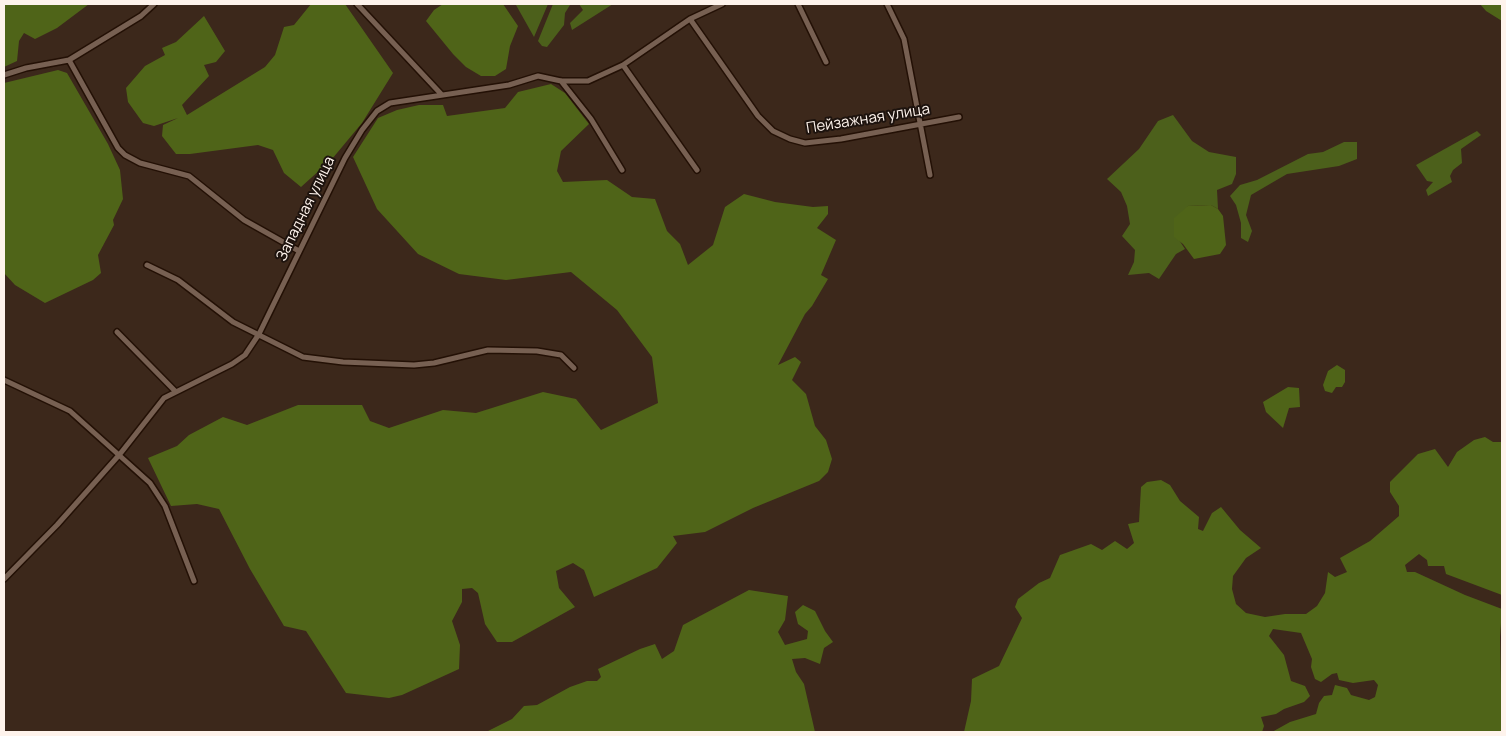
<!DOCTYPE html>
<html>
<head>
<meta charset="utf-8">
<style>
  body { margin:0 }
  #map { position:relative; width:1506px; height:736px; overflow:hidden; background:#3c281b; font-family:Manrope,sans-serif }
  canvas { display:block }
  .frame { position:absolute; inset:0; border:5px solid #fef3ec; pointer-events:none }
</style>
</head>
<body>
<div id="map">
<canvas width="1506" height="736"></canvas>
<div class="frame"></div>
</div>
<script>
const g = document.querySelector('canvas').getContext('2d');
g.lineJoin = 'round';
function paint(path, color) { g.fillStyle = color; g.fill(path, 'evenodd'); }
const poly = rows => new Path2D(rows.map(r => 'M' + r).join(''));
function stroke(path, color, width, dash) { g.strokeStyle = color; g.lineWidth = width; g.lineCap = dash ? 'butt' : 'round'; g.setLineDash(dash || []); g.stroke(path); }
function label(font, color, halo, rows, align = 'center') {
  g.font = font + ' Manrope,sans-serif'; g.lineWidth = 4; g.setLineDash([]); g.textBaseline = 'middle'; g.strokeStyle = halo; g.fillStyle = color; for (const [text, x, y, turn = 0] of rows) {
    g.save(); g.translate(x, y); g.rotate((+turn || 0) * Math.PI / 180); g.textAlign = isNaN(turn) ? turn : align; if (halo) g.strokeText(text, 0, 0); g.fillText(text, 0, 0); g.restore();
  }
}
paint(poly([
  [515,4,548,4,534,37,516,5],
  [553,4,575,4,570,5,565,13,564,25,547,47,542,46,538,41],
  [579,4,613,4,572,30,570,23,583,10],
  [1173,115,1192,141,1209,152,1236,157,1236,174,1232,184,1217,190,1218,209,1211,205,1188,206,1179,240,1185,249,1176,254,1159,279,1149,273,1128,275,1134,262,1135,250,1122,236,1130,224,1127,206,1121,192,1107,179,1139,149,1158,121],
  [1477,131,1481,135,1461,149,1462,163,1453,170,1450,176,1452,182,1428,196,1426,190,1433,182,1427,181,1416,165],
  [1344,142,1357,142,1357,159,1339,166,1287,174,1251,195,1246,215,1252,231,1248,242,1241,238,1241,223,1236,205,1230,196,1240,185,1257,180,1308,154,1323,152]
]), '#4c601b');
paint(poly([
  [4,4,89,4,57,28,35,39,24,33,19,41,17,61,4,67],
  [311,4,345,4,393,73,362,123,332,159,301,187,284,173,273,150,258,145,190,154,176,154,162,136,163,125,178,118,154,126,143,123,128,102,126,88,145,66,165,55,162,48,176,42,204,16,225,51,216,62,204,65,209,76,182,105,187,115,265,67,275,55,284,27,294,25],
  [443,4,503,4,518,26,510,46,506,69,495,76,481,76,466,67,453,54,426,21,434,10],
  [1480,4,1502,4,1502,21,1486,11],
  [58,70,67,73,108,144,120,170,123,199,113,220,114,225,98,255,101,273,93,280,45,303,15,285,4,273,4,83],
  [551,84,565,93,589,124,561,151,557,171,563,182,607,180,632,197,655,199,667,231,680,244,688,265,713,245,725,207,744,194,775,202,813,207,828,206,828,214,817,228,836,240,821,275,828,279,812,306,805,314,778,365,795,357,801,362,792,380,806,394,815,426,826,440,832,459,828,472,819,481,753,508,705,532,673,536,677,543,657,568,594,597,584,570,573,563,556,571,559,588,575,607,512,642,497,642,485,624,478,593,472,588,462,589,462,602,452,621,460,645,459,669,402,695,389,698,346,693,306,631,284,626,250,569,219,509,197,504,171,506,148,458,177,446,189,435,223,417,247,425,298,405,362,405,370,421,389,428,443,410,476,413,543,392,576,399,601,430,658,403,652,357,617,310,571,272,506,280,459,274,418,254,377,209,353,157,378,118,397,110,419,105,443,105,447,116,505,108,518,92],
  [1211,205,1218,209,1223,216,1226,245,1220,254,1194,259,1183,244,1174,237,1174,218,1188,206],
  [1337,365,1345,370,1345,382,1342,387,1336,387,1332,393,1325,391,1323,385,1328,371],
  [1288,387,1299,388,1300,407,1289,408,1283,428,1266,412,1263,402],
  [1485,437,1493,442,1502,442,1502,595,1446,574,1444,566,1428,566,1427,560,1419,554,1405,565,1407,572,1415,572,1465,595,1502,609,1500,637,1502,732,1272,732,1290,722,1316,714,1319,703,1324,696,1332,695,1335,685,1347,688,1351,695,1369,700,1375,697,1378,685,1374,680,1353,683,1339,680,1337,673,1332,674,1321,682,1315,679,1311,667,1312,659,1301,633,1273,629,1269,636,1284,655,1291,681,1305,686,1310,696,1304,702,1284,709,1276,714,1261,717,1264,726,1262,732,964,732,971,701,972,679,999,666,1022,618,1015,607,1018,599,1039,583,1050,578,1060,555,1091,544,1102,550,1115,541,1127,549,1134,543,1128,524,1139,522,1141,487,1147,482,1161,480,1170,485,1180,501,1199,517,1198,529,1203,531,1212,513,1221,507,1240,530,1261,548,1246,558,1233,576,1232,589,1236,604,1246,613,1265,617,1285,614,1306,614,1317,606,1325,593,1328,572,1335,577,1347,572,1340,558,1370,541,1399,516,1399,506,1390,492,1390,482,1418,454,1435,449,1448,467,1457,452,1474,440],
  [749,590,788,596,785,620,778,632,785,645,807,639,808,631,798,624,795,612,803,605,815,611,825,631,833,642,824,648,820,664,805,658,792,659,796,672,804,684,815,732,486,732,512,719,524,706,537,705,570,687,587,681,597,681,601,677,598,669,640,649,655,644,662,659,674,651,683,625]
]), '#4f6418');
const street = poly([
  [357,4,442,95],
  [798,4,826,62],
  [887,4,904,39,930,175],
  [690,19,758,116,773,131,790,139,805,143,841,139,959,117],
  [69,60,118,148,125,155,140,163,189,176,244,220,299,251],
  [623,65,697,170],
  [4,75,26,68,69,60,141,16,154,4],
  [561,81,591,119,622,170],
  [147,265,178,280,233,322,303,357,343,362,414,365,434,363,488,350,537,351,561,355,574,368],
  [117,332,175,391],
  [4,380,70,411,150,483,165,506,194,581],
  [4,579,57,525,120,454,164,398,232,364,245,355,259,334,345,158,362,130,377,111,390,103,509,85,538,76,561,81,588,81,623,65,690,19,722,4]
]);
stroke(street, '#231005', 8);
stroke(street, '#776052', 5);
label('15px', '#fef3ec', '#1d130e', [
  ["Пейзажная улица",868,119,-9],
  ["Западная улица",306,209,-64]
]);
</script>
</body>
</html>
